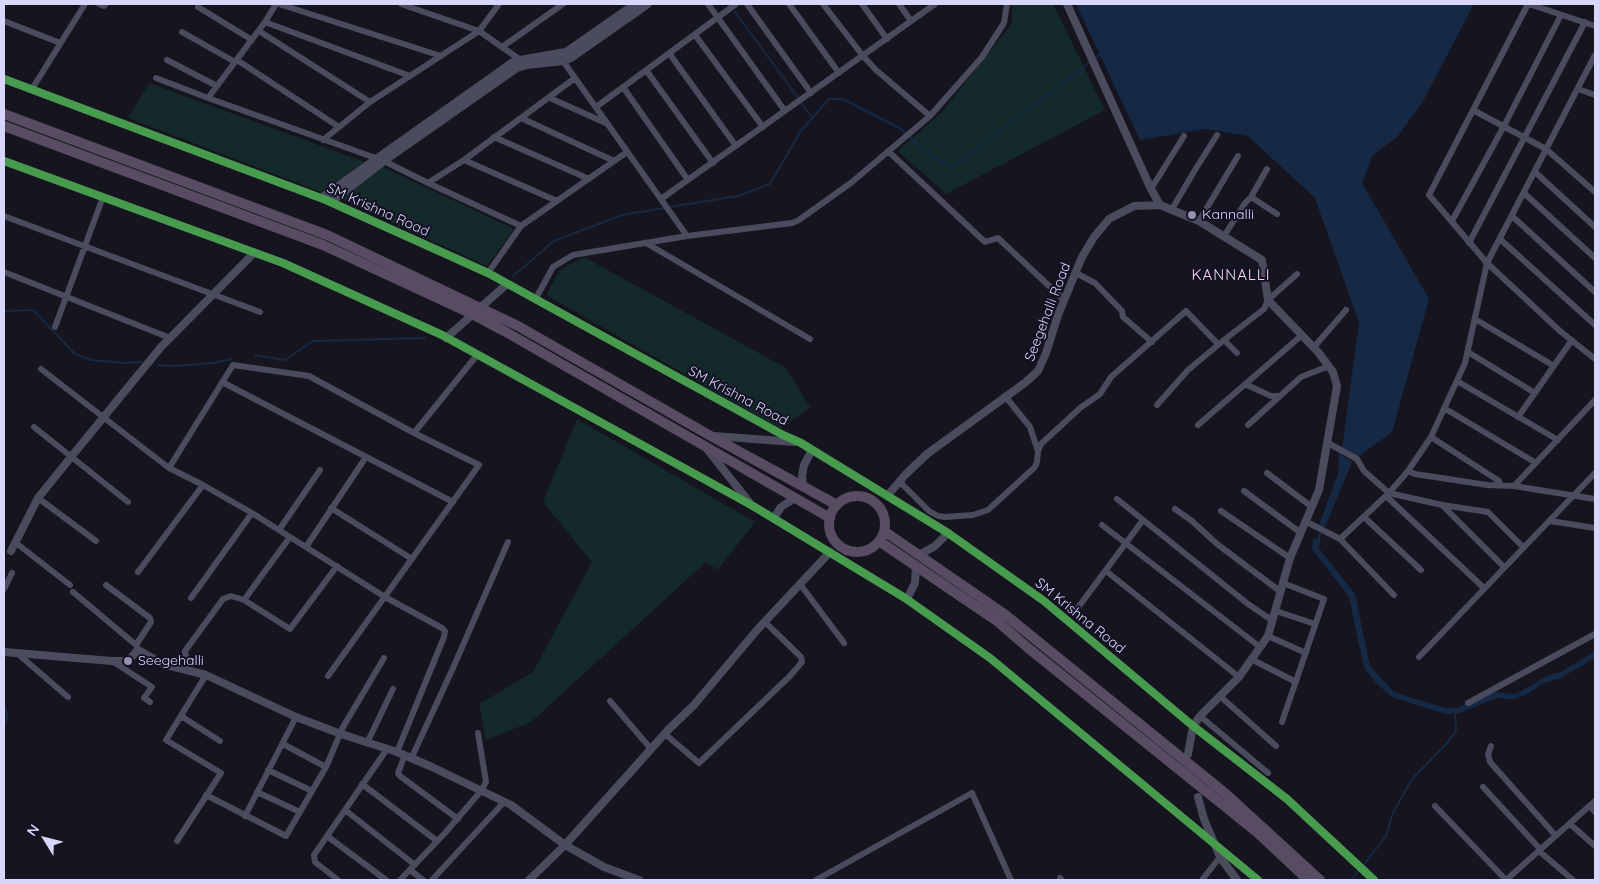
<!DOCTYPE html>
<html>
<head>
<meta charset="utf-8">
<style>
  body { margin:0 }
  #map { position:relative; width:1599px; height:884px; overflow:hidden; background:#16151f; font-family:Quicksand,sans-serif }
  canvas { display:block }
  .frame { position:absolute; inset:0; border:5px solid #d9d6fb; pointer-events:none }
  .north { position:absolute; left:20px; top:814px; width:50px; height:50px; -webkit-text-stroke:4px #131123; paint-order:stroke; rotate:306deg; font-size:14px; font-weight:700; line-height:20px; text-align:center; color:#d9d6fb }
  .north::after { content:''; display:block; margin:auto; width:18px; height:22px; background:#d9d6fb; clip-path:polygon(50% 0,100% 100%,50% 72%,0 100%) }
</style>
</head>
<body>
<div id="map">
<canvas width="1599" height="884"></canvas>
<div class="frame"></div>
<div class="north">N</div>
</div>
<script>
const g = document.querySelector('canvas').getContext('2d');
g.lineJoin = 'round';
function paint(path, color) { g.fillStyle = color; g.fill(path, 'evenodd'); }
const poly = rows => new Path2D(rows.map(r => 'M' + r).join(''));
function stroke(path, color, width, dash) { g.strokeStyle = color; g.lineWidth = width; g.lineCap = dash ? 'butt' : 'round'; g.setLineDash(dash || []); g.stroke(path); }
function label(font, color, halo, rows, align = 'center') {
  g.font = font + ' Quicksand,sans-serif'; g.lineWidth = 4; g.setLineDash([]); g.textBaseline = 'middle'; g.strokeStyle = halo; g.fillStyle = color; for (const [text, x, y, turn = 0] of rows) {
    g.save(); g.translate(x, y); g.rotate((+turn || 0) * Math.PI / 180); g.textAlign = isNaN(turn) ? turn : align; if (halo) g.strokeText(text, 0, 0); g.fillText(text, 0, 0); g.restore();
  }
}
paint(poly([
  [1012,4,1053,4,1105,110,946,194,898,151,943,111,1012,23],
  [149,83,365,162,321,192,128,118],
  [383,167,514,229,487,266,341,199],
  [584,257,786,368,810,407,781,429,546,295,560,270],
  [577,419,755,522,718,570,706,562,531,722,486,740,479,704,533,672,592,562,543,502]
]), '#142929');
paint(poly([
  [1076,4,1474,4,1422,103,1398,136,1373,155,1362,183,1429,299,1392,432,1358,457,1342,449,1359,323,1315,198,1248,136,1205,129,1140,140],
  [1339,453,1352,462,1325,527,1319,525,1338,474],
  [1313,538,1321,539,1319,547,1321,551,1355,594,1370,666,1393,691,1399,694,1446,708,1457,708,1492,692,1516,694,1549,675,1561,672,1595,651,1595,658,1559,679,1544,683,1524,696,1513,699,1497,698,1459,713,1445,714,1392,697,1377,684,1364,668,1349,597,1312,549]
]), '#152945');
stroke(poly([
  [735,12,799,99],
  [1094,59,1102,53],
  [801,103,812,117],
  [910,137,931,156,953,167,1090,62],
  [669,207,738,196,770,184,800,132,829,99,843,99,901,129,906,134],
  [512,277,554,241,622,215,664,208],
  [4,311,33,310,75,354,91,360,125,363,141,362],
  [255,355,285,360,313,341,425,338],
  [158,365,173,366,213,363,232,359],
  [1317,541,1321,532],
  [4,707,8,717,4,723],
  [1362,867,1386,836,1393,813,1412,779,1448,742,1456,731,1455,713],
  [1351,880,1359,870]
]), '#152945', 2);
stroke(poly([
  [99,4,104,6,106,4],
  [279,4,441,56],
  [401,4,479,31,522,61],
  [708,4,785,111],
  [747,4,811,93],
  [789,4,839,73],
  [823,4,863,56,876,70,930,116],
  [862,4,887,39],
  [899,4,911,21],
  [1528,4,1429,195,1487,263,1560,331,1595,359],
  [1529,4,1595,26],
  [198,7,252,40],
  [4,21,60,43],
  [265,22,410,76],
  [259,31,370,102],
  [182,32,235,62],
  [695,35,763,127],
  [502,47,563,4],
  [669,53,736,146],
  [167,60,217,86],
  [237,60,339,127],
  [563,61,687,236],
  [646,70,713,163],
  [156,78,208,98,384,161,428,183,521,226],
  [623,87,688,180],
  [32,89,85,4],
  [1578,89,1595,95],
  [208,98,265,22,276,4],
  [550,98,608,124],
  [596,107,736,4],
  [1473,110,1546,149,1595,192],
  [521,118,614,161],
  [494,137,589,179],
  [323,140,370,102,479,31,499,4],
  [888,151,985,242,998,238,1064,300],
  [464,160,557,201],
  [1535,172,1595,227],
  [428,183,464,160,575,78],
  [1151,189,1184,136],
  [1524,193,1595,258],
  [1251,197,1277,214],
  [661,199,935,4],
  [1172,209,1195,170,1217,135],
  [4,216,260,312],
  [1512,216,1595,292],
  [1199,221,1238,156],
  [1452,221,1504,126,1561,15],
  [1224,236,1245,203,1251,197,1267,169],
  [1500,239,1595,325],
  [646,243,810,339],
  [1469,243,1585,22],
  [4,272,170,338],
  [488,273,521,226,627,152],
  [1076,273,1095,283,1122,311,1123,317,1152,342],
  [535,300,553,267,573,255,687,236,792,223,799,220,852,182,930,116,982,57,1004,23,1007,4],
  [1475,319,1554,366],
  [55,327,103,197],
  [1224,340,1237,353],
  [1314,347,1346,310],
  [1468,352,1535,393],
  [41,369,169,468,203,485,252,513,385,597,442,628,445,631,444,637,397,752],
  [1457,381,1558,440],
  [222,382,453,502],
  [1245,384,1271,396,1280,396],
  [1005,396,1030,427,1038,451],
  [1157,405,1188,370,1224,340,1264,309,1268,300,1297,274],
  [1444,408,1536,463],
  [1518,417,1572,340],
  [1198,425,1302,335],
  [1248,425,1301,377,1329,366],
  [34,427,128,502],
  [414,433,477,355],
  [1431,437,1499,481,1500,485],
  [1328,443,1357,459,1364,471,1389,493,1442,505,1488,512,1523,547],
  [169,468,233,365,309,376,414,433,479,465,328,676],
  [1408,471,1415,474,1487,485,1514,486,1595,499],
  [1267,473,1312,507],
  [900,482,929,511,938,516,945,517,973,515,988,510,1035,467,1037,462,1038,451,1041,444,1080,408,1100,394,1111,377,1186,311,1218,344],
  [1514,486,1595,400],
  [1244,491,1301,533],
  [1386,496,1484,588],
  [38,498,96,541],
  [1117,499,1248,604,1273,621],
  [1442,505,1504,567],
  [331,508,412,559],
  [1175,509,1192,521,1217,544,1281,592],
  [1221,511,1290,558],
  [1364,517,1421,570],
  [1305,521,1340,539,1389,493,1408,471,1431,437,1465,363,1487,263,1595,55],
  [1550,521,1595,528],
  [1102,525,1260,647],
  [279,530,320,470],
  [1340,539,1394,595],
  [16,543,70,585],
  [306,547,366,457],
  [1106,571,1239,677],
  [138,572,203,485],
  [800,584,844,643],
  [106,585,150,618,151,622,136,645],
  [4,589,12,573],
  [73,592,136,645,138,650],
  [191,598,252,513],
  [244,600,290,537],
  [1276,611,1315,624],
  [1074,613,1143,520],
  [1268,636,1306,653],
  [18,654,68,697],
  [1419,657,1595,473],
  [1251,659,1296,682],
  [112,661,152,687,144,698,150,702],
  [190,663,186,658,185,651,223,599,231,596,244,600,290,629,337,566],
  [1221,697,1276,746],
  [610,701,651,749],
  [1468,703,1595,634],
  [181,716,220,741],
  [1200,716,1268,773],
  [1282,722,1324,599,1283,583],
  [665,734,699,763,790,676,802,662,801,657,765,622],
  [367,743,393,689],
  [283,744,326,767],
  [1491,746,1488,754,1490,762,1556,836],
  [405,755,398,773,400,776,458,819],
  [411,759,453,668,508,542],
  [268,770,312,791],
  [362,784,437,841],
  [1483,787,1541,850],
  [257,792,300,812],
  [206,795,286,836,326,767,343,727,384,658],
  [1435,806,1506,880],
  [1589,806,1595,812],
  [345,810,415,865],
  [245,816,296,717],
  [1570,824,1595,846],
  [327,836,386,880],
  [177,841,221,773,166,740,206,675],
  [1539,851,1573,880],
  [410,870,423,880],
  [1060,878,1062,880],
  [338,880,315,862,314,855,387,749],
  [400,880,445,833,481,791,486,782,478,733],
  [432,880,504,802],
  [816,880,972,793,1011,880],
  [1202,880,1220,857],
  [1506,880,1595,801]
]), '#4b4b5e', 6);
stroke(poly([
  [1067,4,1151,189,1160,205,1199,221,1262,260,1268,300,1318,352,1333,372,1337,386,1319,490,1290,558,1268,636,1239,677,1200,716,1193,726,1188,754],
  [4,79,326,200,488,273,783,435,801,443,948,533,1044,601,1193,726,1287,799,1374,880],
  [4,161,283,263,442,335,753,506,905,598,990,658,1258,880],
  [321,198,513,62,520,60,566,52,635,4],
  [331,202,384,161,517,68,527,65,563,61,571,58,648,4],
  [446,338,507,284],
  [714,436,794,442],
  [707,449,750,503],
  [803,486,802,476,804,465,812,450],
  [888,495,905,475,927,454,1026,382,1038,371,1046,353,1058,315,1082,257,1094,237,1109,219,1134,206,1160,205],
  [774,518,781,507,795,498],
  [11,551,38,498,71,457,161,347,254,253],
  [919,555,935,546,948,533],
  [907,599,915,583,916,566],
  [4,652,112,661,128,661,138,650,163,664,206,675,296,717,341,734,397,752,432,767,511,805,565,845,604,867,639,880],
  [1198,797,1204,819,1220,857,1237,880],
  [529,880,565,845,669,729,694,705,757,630,830,552]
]), '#4b4b5e', 8);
stroke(poly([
  [4,114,327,235,518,326,709,435,837,505],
  [4,126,323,245,472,314,506,332,830,518],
  '829 524a28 28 0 1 1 56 0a28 28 0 1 1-56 0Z',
  [884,531,1003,613,1226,794,1320,880],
  [879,541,997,621,1027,647,1258,833,1308,880]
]), '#574c62', 10);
stroke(poly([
  [4,79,326,200,488,273,783,435,801,443,948,533,1044,601,1193,726,1287,799,1374,880],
  [4,161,283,263,442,335,753,506,905,598,990,658,1258,880]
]), '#469c4c', 8);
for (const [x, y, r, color] of [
  [1192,215,5,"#9592ae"],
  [128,661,5,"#9592ae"]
]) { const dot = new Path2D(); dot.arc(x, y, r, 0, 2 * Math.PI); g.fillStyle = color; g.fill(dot); stroke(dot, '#131123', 2); }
label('14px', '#d9d6fb', '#131123', [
  ["SM Krishna Road",378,210,24],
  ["Seegehalli Road",1048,312,-69],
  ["SM Krishna Road",738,396,28],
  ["SM Krishna Road",1080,616,39]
]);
label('14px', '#d9d6fb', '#131123', [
  ["Kannalli",1202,215],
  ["Seegehalli",138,661]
], 'left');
g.letterSpacing = '1px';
label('15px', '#fbd8f0', '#131123', [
  ["KANNALLI",1231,275]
]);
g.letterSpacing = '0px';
</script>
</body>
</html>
